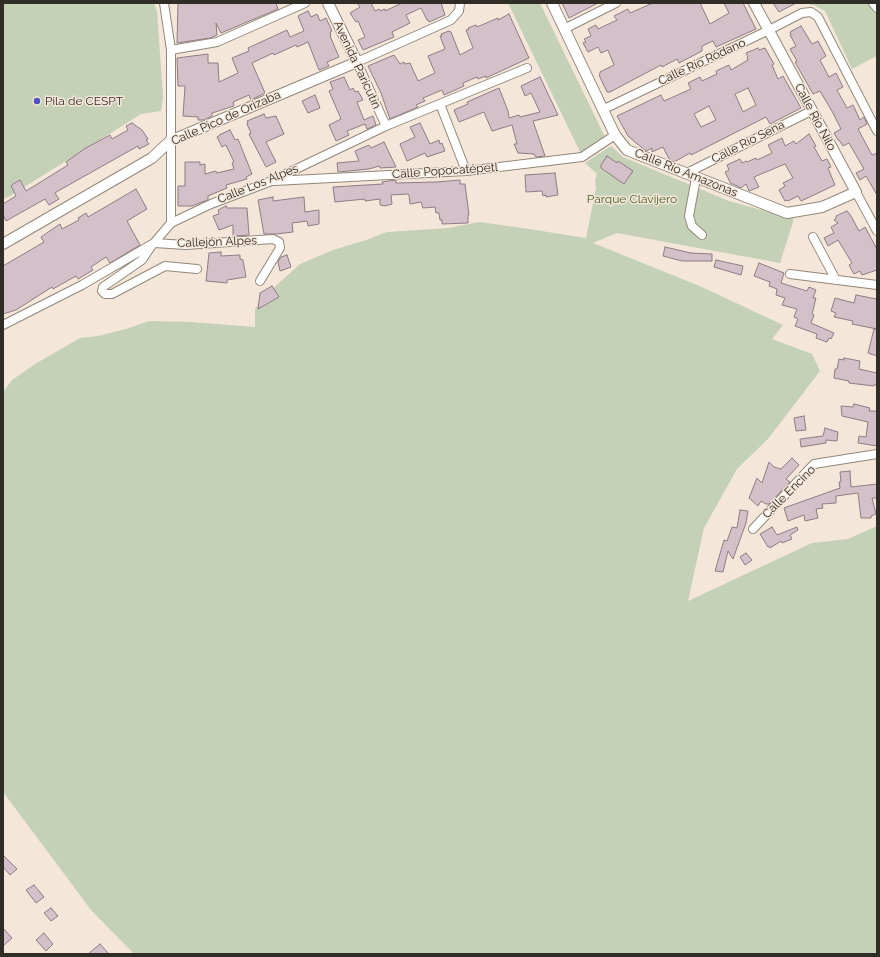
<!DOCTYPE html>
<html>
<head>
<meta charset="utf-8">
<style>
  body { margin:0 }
  #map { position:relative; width:880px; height:957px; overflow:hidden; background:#f4e7d9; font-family:Raleway,sans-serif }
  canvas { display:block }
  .frame { position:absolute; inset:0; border:4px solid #302c26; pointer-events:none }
</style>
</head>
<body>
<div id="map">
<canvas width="880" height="957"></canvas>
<div class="frame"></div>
</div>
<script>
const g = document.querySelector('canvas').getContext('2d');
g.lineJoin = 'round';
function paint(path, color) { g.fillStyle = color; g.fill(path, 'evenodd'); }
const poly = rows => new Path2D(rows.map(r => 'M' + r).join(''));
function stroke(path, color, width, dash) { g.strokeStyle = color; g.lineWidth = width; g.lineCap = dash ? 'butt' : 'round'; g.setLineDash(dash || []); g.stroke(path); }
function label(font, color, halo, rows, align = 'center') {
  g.font = font + ' Raleway,sans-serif'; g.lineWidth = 3; g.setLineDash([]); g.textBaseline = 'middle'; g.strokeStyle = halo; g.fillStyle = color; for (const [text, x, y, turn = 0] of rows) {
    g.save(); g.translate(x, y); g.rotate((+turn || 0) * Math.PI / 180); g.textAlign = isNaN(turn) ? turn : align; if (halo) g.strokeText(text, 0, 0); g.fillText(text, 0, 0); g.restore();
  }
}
paint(poly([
  [3,3,154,3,157,11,163,97,161,111,141,114,10,196,3,199],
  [508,3,540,3,605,137,581,154],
  [800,3,877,3,877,56,852,69,825,11,814,5],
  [611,146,623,157,729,201,794,219,780,263,617,233,593,243,702,287,783,325,772,339,812,354,820,371,768,439,737,469,704,528,688,601,812,543,848,539,877,526,877,954,134,954,91,910,3,792,3,392,12,380,35,364,80,338,98,336,126,329,149,321,192,322,255,327,255,309,270,291,300,264,333,250,366,240,387,232,448,228,480,222,529,229,586,238,596,188,595,181,597,174,585,163]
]), '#c5d1b7');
const building = poly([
  [178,3,276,3,278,9,221,33,216,23,217,35,210,38,177,43,178,3],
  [357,3,371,3,375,11,379,9,380,11,385,9,385,11,402,3,441,3,445,15,429,22,428,20,427,20,421,8,406,15,410,23,392,32,394,37,363,50,358,40,365,37,358,21,356,22,350,13,360,7,357,3],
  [562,3,598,3,569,18,562,3],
  [653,3,700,3,710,24,729,13,724,3,743,3,756,29,716,47,713,41,702,46,702,51,679,63,677,59,662,67,661,65,610,92,607,92,599,75,600,74,600,72,614,65,608,50,601,53,598,47,588,52,583,43,586,42,584,39,591,36,588,29,596,25,598,29,617,20,614,16,628,9,630,13,653,3],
  [773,3,796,3,779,12,773,3],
  [308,11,311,17,317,14,320,21,326,18,332,31,330,32,331,35,330,36,339,57,327,62,329,66,319,70,308,42,297,47,296,45,274,55,273,53,252,63,265,93,251,100,249,95,233,102,234,106,212,113,212,116,204,120,198,120,198,117,183,116,185,86,178,86,177,58,208,54,208,63,218,63,219,82,238,73,232,58,249,51,248,48,287,30,290,37,304,31,298,16,308,11],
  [509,14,529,58,486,78,486,76,478,79,477,77,463,83,464,86,444,95,442,90,423,98,425,101,416,105,418,107,390,119,381,93,368,66,394,55,400,64,404,62,405,64,410,63,418,81,435,73,428,56,445,49,440,36,442,36,441,34,449,31,451,32,460,55,473,48,466,30,469,29,468,28,476,25,477,27,498,18,498,20,509,14],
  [801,26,812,44,818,41,826,56,820,60,829,77,836,73,843,87,837,90,847,108,853,105,860,120,864,117,867,124,858,129,872,155,877,153,877,195,866,176,860,180,856,173,864,169,849,143,843,146,839,140,838,140,834,133,841,129,833,113,820,91,813,94,795,62,797,61,790,49,796,46,790,35,791,35,790,32,801,26],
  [758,48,759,50,765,48,774,64,772,65,778,79,783,76,801,108,770,124,766,117,701,150,691,155,690,153,674,162,669,159,663,147,652,152,652,148,646,151,636,143,628,136,617,116,661,95,664,101,691,89,688,83,700,77,702,81,717,74,716,71,729,65,731,70,748,60,747,58,748,57,746,53,758,48],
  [748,88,756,105,743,112,735,94,748,88],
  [709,106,716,120,701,127,694,114,709,106],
  [344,77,350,90,353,88,355,92,358,91,363,100,357,102,364,120,373,116,376,125,367,129,365,124,347,131,349,135,336,141,329,125,341,119,329,91,333,89,330,82,344,77],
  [540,77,558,115,533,121,545,156,536,157,534,154,518,153,514,144,517,144,512,125,492,131,484,112,459,122,454,110,468,104,467,102,499,88,508,111,509,118,519,115,520,117,540,112,531,93,525,96,521,86,540,77],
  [315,95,320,108,308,113,302,101,315,95],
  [264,114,266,118,276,116,284,134,266,142,276,162,266,167,249,134,251,133,247,124,248,123,247,121,264,114],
  [132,123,142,130,148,139,146,140,149,144,139,149,138,146,58,191,55,193,59,199,49,205,45,199,6,221,3,215,3,204,16,196,11,186,13,184,20,180,26,191,68,165,66,162,84,149,110,135,112,139,128,130,126,126,132,123],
  [420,123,430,144,439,140,440,144,442,143,445,151,427,157,425,153,407,161,400,144,415,137,410,127,420,123],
  [230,130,235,140,238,139,252,174,246,177,247,179,226,185,227,188,208,196,208,200,202,202,192,206,178,206,178,186,185,186,185,162,200,162,200,165,205,164,205,174,216,171,217,173,234,169,232,163,234,162,226,145,222,147,217,137,219,136,219,135,230,130],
  [809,134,816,146,814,147,822,161,827,159,831,167,828,168,835,185,801,201,798,196,788,201,787,200,785,201,779,190,785,186,783,183,793,178,785,164,754,177,759,187,749,191,746,184,741,188,733,184,731,184,725,172,729,170,727,165,740,159,742,163,746,161,747,162,756,158,757,160,772,153,768,145,782,138,785,146,794,141,796,144,809,134],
  [384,142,396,167,380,168,379,166,369,169,338,172,337,163,359,161,355,151,369,145,371,148,384,142],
  [607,156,617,163,618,161,633,171,624,184,601,168,601,165,607,156],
  [555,173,558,195,546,197,546,195,543,196,542,191,526,192,525,175,555,173],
  [396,180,396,183,436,182,460,180,460,184,465,184,469,215,468,215,468,223,442,224,442,220,440,220,439,213,436,213,435,207,423,208,421,202,410,204,409,195,408,194,391,195,392,204,385,206,380,205,380,199,365,201,365,199,335,202,333,187,383,184,382,182,396,180],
  [136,189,147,209,127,221,140,245,110,263,106,257,91,267,93,270,78,279,76,276,53,289,52,287,16,310,3,314,3,266,44,242,41,237,60,224,62,229,79,220,78,218,86,213,88,217,136,189],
  [273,197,273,201,304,197,305,212,319,210,319,224,308,226,307,221,292,223,293,232,276,234,264,234,258,200,273,197],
  [226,206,227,208,247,208,249,235,233,236,233,225,219,230,213,216,219,214,218,210,226,206],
  [847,211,851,216,859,231,865,227,877,249,877,270,862,275,860,271,854,274,849,265,852,263,838,240,828,246,824,238,834,233,831,227,838,223,834,220,836,218,836,216,847,211],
  [665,247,691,253,712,254,712,261,682,261,663,256,665,247],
  [221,252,221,256,240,255,240,259,243,260,246,277,227,280,227,283,206,281,209,253,221,252],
  [287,255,291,267,280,271,278,262,281,257,287,255],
  [716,260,743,266,741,275,714,267,716,260],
  [759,263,784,273,781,283,807,291,809,287,816,290,813,298,816,298,812,314,814,315,811,323,834,333,831,339,829,338,827,342,816,338,817,334,795,326,798,319,794,317,797,309,782,305,785,298,776,295,777,289,769,286,770,282,754,276,759,263],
  [272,286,279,297,258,309,260,293,272,286],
  [856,295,877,299,877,329,852,324,853,321,834,317,836,313,831,311,835,298,854,303,856,295],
  [874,329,877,330,877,356,868,353,874,329],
  [844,358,860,361,859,369,877,373,877,385,874,385,874,386,849,383,849,381,834,378,835,369,837,369,839,359,844,360,844,358],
  [854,404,870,408,869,411,877,411,877,446,858,443,859,436,866,437,868,422,842,416,841,406,853,407,854,404],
  [804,416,806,430,796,431,794,418,804,416],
  [825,428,838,432,837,441,826,440,826,443,801,447,800,439,823,436,825,428],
  [792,458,799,465,786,479,790,482,769,504,766,504,761,501,758,506,749,498,757,478,762,483,769,462,774,467,781,469,792,458],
  [850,471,851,487,877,484,877,498,872,498,876,514,871,516,871,518,861,518,858,493,836,496,836,503,822,504,823,508,816,509,818,518,805,521,804,515,788,521,784,508,840,488,839,482,841,482,840,472,850,471],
  [740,510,748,511,746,523,733,559,728,551,723,572,715,571,724,540,727,541,732,527,737,528,740,510],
  [772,527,777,535,797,527,798,530,790,535,792,539,782,543,781,541,770,548,769,546,768,547,760,534,772,527],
  [746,553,752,560,745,565,740,557,746,553],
  [3,855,17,869,10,875,3,867,3,855],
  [34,885,44,897,36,903,26,890,34,885],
  [51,908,58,916,51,921,44,913,51,908],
  [3,928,12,938,3,946,3,928],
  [44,933,53,944,46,951,36,940,44,933],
  [100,944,109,954,88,954,100,944]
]);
paint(building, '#d3c0c9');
stroke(building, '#8d7c84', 1);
const minor = poly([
  [164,3,171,50,171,223],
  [873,3,877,8],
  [564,29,616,3],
  [171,50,217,42,305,3],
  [440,104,466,171],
  [602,110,769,30,802,13,811,12,818,17,877,131],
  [386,126,357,62,451,20,459,11,460,3],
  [685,174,811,111],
  [696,178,689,216,692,226,702,235],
  [274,181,466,171,582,157,615,135],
  [856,192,877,231],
  [813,237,836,280],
  [154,243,186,245,273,239,279,242,280,248,260,281],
  [152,245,142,260,103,287,102,291,105,294,112,294,165,266,197,269],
  [790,274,877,285],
  [3,325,82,285,154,243,171,223,211,204,269,182,386,126,527,68],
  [753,529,814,464,877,454]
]);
const tertiary = poly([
  [552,3,615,135,627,150,787,213,822,207,856,192,754,3],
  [3,244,152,158,170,141,357,62,328,3]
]);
stroke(minor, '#928779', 10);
stroke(tertiary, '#928779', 12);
stroke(minor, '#fff', 8);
stroke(tertiary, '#fff', 10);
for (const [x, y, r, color] of [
  [37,101,4,"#4f4fc6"]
]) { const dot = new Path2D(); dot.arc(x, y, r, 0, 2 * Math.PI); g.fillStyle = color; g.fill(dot); stroke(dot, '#f4e7d9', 1.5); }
label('12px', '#302c26', '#f4e7d9', [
  ["Calle Río Ródano",702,62,-25],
  ["Avenida Paricutín",357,65,65],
  ["Calle Río Nilo",815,117,62],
  ["Calle Pico de Orizaba",226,118,-24],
  ["Calle Río Sena",748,142,-27],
  ["Calle Popocatépetl",445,171,-4],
  ["Calle Río Amazonas",686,173,22],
  ["Calle Los Alpes",258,184,-22],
  ["Callejón Alpes",217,242,-2],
  ["Calle Encino",789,492,-45]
]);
label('12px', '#302c26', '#f4e7d9', [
  ["Pila de CESPT",45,101]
], 'left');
label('12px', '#495f28', '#f4e7d9', [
  ["Parque Clavijero",632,199]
]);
</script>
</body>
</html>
